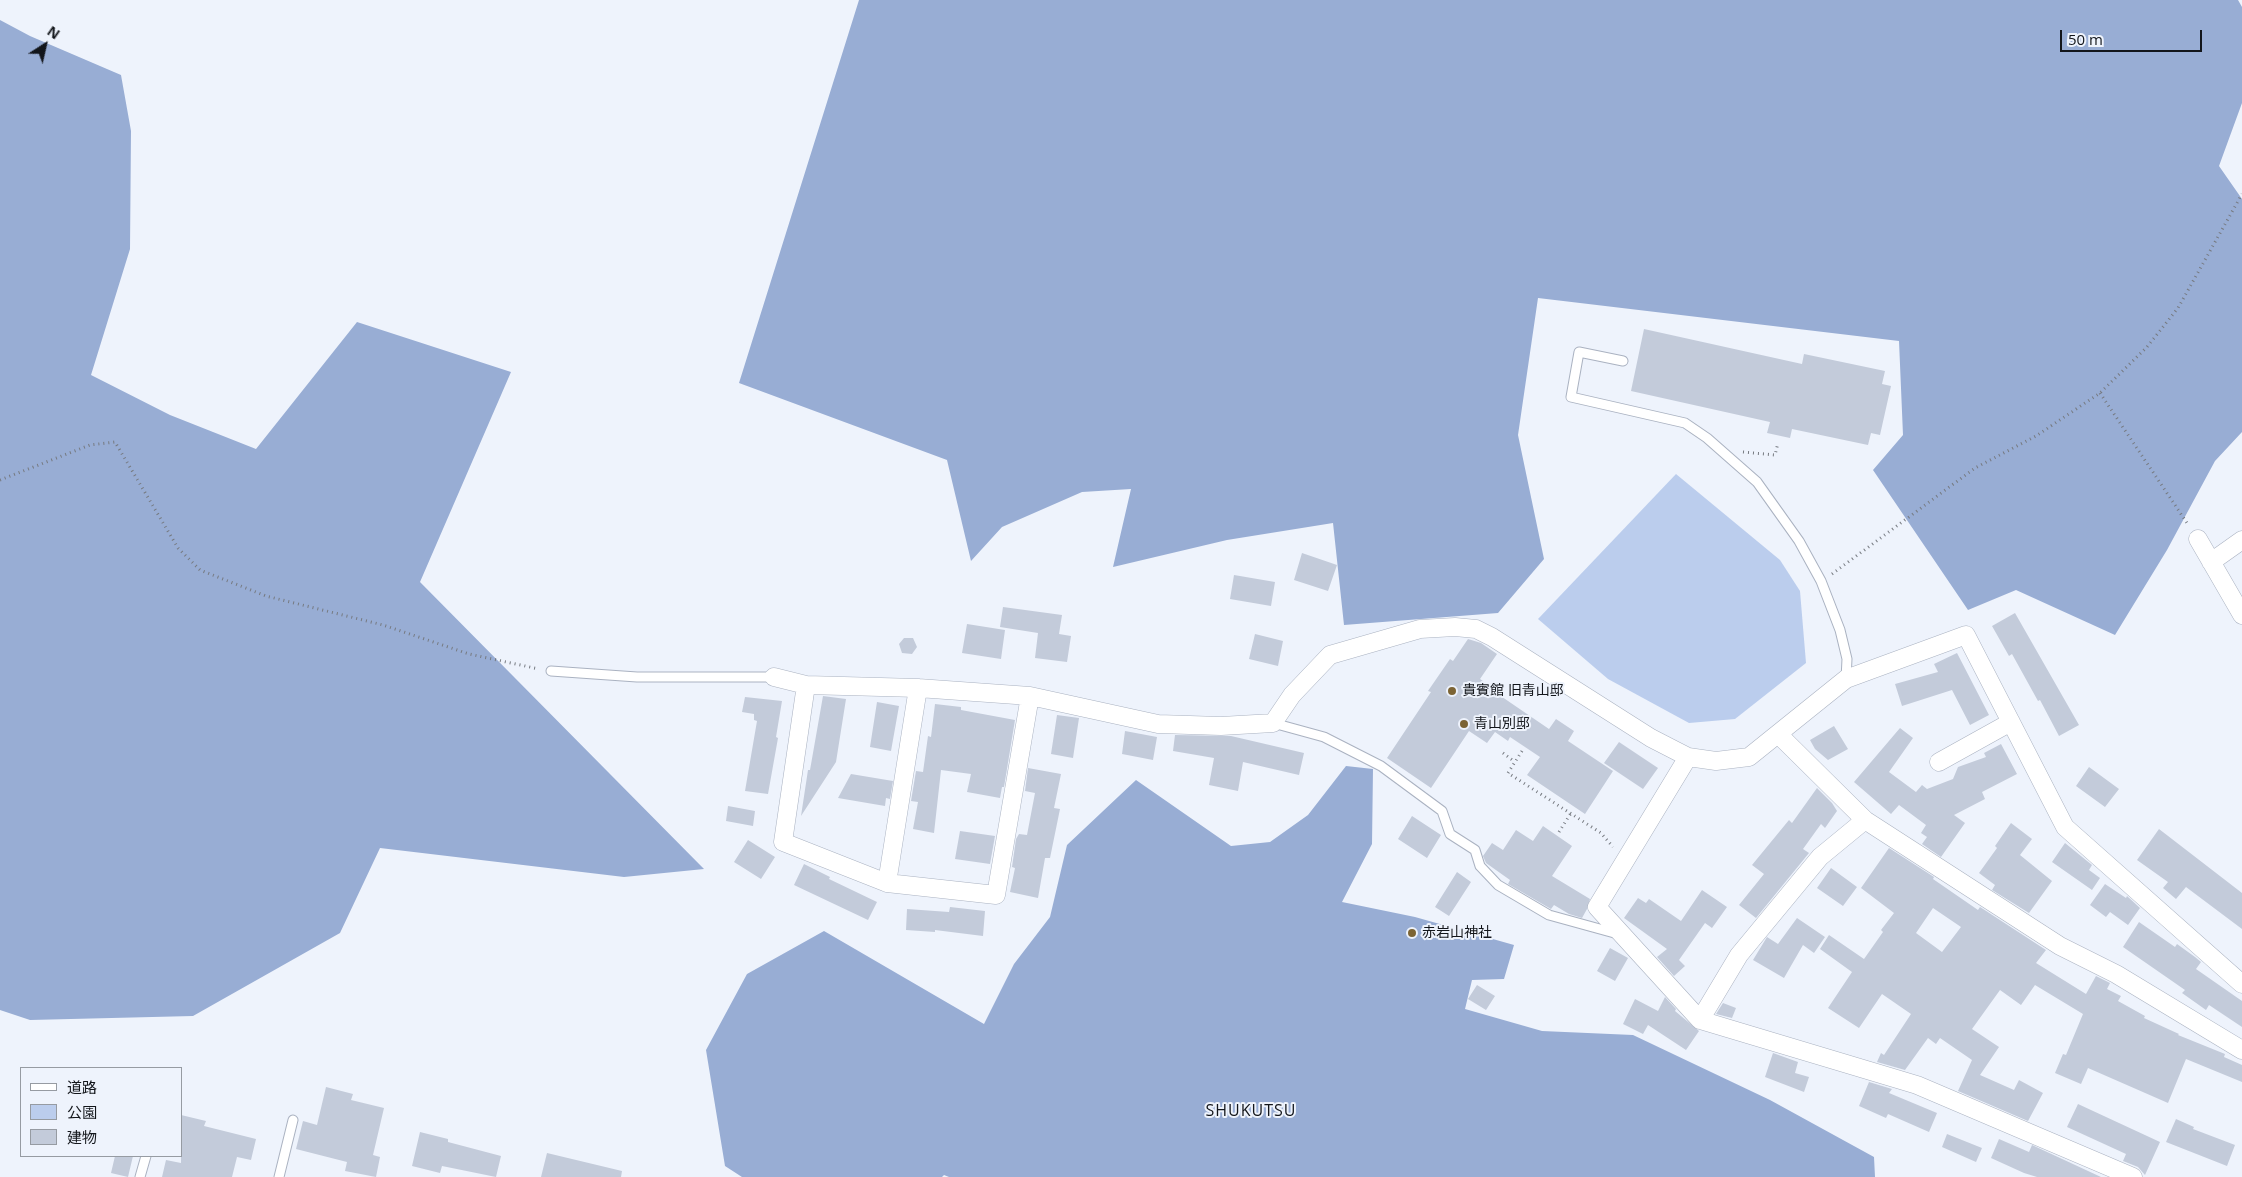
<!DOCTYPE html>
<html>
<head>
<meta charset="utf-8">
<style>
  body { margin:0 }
  #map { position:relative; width:2242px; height:1177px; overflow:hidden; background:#eef3fc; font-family:"Open Sans","Noto Sans JP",sans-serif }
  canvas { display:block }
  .legend { position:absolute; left:20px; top:1067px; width:162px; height:90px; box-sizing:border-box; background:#eef3fc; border:1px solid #969ba2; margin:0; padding:6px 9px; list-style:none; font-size:15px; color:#13161b }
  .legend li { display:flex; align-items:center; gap:10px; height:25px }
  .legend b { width:25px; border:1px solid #969ba2 }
  .north { position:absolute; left:20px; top:20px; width:50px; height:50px; -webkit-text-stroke:4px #eef3fc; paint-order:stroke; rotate:35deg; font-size:14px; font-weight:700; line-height:20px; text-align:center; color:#13161b }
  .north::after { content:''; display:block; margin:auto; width:18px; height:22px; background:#13161b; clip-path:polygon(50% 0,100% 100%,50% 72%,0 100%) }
  .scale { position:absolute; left:2060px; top:30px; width:142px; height:22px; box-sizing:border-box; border:2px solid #13161b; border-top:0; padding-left:6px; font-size:15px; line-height:18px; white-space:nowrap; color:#13161b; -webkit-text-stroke:4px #eef3fc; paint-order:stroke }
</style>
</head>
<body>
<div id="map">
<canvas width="2242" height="1177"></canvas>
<ul class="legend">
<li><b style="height:6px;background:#fff"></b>道路</li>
<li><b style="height:14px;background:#bbcded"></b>公園</li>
<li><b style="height:14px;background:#c3cbda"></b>建物</li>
</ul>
<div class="north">N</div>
<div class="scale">50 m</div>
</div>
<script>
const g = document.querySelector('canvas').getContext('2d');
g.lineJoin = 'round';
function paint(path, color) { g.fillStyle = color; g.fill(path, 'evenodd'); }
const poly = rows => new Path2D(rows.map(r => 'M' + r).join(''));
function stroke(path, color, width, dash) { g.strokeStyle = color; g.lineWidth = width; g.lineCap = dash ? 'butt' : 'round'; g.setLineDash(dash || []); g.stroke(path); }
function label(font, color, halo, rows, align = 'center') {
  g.font = font + ' "Open Sans","Noto Sans JP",sans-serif'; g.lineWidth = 4; g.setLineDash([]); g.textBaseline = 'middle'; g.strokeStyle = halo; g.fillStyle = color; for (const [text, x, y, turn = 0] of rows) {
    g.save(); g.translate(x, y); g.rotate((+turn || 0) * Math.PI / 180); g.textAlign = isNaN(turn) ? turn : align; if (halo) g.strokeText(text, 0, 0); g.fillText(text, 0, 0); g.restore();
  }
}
paint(poly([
  [1676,474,1780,560,1800,591,1806,663,1735,719,1689,723,1608,679,1538,619]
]), '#bbcded');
paint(poly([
  [859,0,2238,0,2242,7,2242,103,2219,166,2242,199,2242,432,2215,461,2167,550,2115,635,2016,590,1968,610,1873,470,1903,435,1899,341,1538,298,1518,435,1544,559,1498,613,1344,625,1333,523,1227,540,1113,567,1131,489,1082,492,1002,527,971,561,947,460,739,383],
  [0,20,30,36,121,75,131,131,130,249,91,375,170,415,256,449,357,322,511,372,420,582,704,869,624,877,380,848,340,933,193,1016,30,1020,0,1010],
  [1346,766,1373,769,1372,844,1342,902,1415,917,1514,945,1504,979,1472,980,1465,1009,1542,1031,1633,1035,1770,1100,1874,1157,1875,1177,949,1177,944,1175,942,1177,742,1177,725,1166,706,1050,747,974,824,931,984,1024,1014,964,1050,917,1067,845,1136,780,1231,846,1270,842,1308,815]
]), '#98add4');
paint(poly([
  [1644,329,1802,364,1804,354,1885,371,1882,384,1891,386,1880,435,1871,433,1868,445,1792,429,1790,438,1767,433,1770,422,1631,391],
  [1302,553,1337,565,1328,591,1294,580],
  [1234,575,1275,582,1271,606,1230,599],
  [1003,607,1062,615,1059,634,1071,636,1067,662,1035,658,1038,633,1000,627],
  [2015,613,2079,725,2059,736,2040,700,2038,701,2012,654,2009,656,1992,626],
  [967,624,1005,630,1001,659,962,653],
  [1255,634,1283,641,1278,666,1249,659],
  [904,638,913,638,917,647,912,654,902,653,899,644],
  [1468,639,1481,643,1497,654,1480,679,1490,686,1489,688,1549,729,1556,719,1574,731,1568,741,1613,771,1585,814,1527,775,1540,757,1510,737,1508,741,1495,732,1487,743,1469,731,1431,788,1387,758,1431,692,1428,691,1450,659,1453,661],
  [1957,653,1989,715,1970,725,1952,690,1902,706,1895,684,1938,672,1934,664],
  [823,696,846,699,836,762,801,816,808,770,810,770],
  [745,697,782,701,776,737,778,738,768,794,745,791,757,721,754,720,754,714,742,712],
  [877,702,899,706,891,751,870,747],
  [935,704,961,707,961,710,1015,720,1004,787,1002,787,1000,798,967,792,971,774,941,770,934,833,913,829,918,802,911,801,916,771,923,772,928,736,931,737],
  [1057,715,1079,718,1073,758,1051,754],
  [1834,726,1848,749,1828,760,1815,749,1810,740],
  [1900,728,1913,738,1889,772,1916,792,1922,785,1927,789,1953,779,1958,767,1986,757,1984,753,2001,744,2017,774,1982,792,1985,799,1954,815,1965,823,1941,857,1922,844,1927,837,1921,833,1926,825,1899,805,1891,814,1854,782],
  [1125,731,1157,737,1153,760,1122,754],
  [1175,735,1231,736,1304,753,1299,775,1243,762,1238,791,1209,785,1214,758,1173,751],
  [1619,742,1658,768,1643,789,1604,763],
  [2089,767,2119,789,2105,807,2076,786],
  [1028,768,1061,774,1054,808,1060,809,1050,858,1045,858,1038,898,1010,892,1015,868,1012,867,1016,839,1019,834,1027,835,1035,793,1025,791],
  [851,774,893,781,890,799,886,798,885,806,838,798],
  [1817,788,1832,803,1837,811,1825,828,1821,824,1803,849,1809,853,1756,918,1739,905,1764,874,1752,865,1789,820,1792,823],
  [728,806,755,811,753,826,726,821],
  [1412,816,1441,835,1427,858,1398,839],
  [2011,823,2032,839,2020,855,2052,881,2029,913,1992,890,1995,885,1979,873,1997,848,1995,846],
  [1543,826,1572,846,1552,876,1590,899,1587,909,1582,918,1569,914,1554,905,1551,909,1508,884,1510,880,1486,863,1483,856,1492,843,1503,850,1516,830,1533,841],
  [2159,829,2242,893,2242,929,2186,887,2176,899,2163,888,2168,882,2137,860],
  [960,831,995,836,990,864,955,859],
  [748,840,775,857,761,879,734,862],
  [2065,843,2092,865,2089,870,2100,878,2092,890,2052,862],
  [1889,848,1934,877,1933,879,1978,910,1980,907,2046,950,2036,963,2086,994,2096,976,2110,983,2107,989,2121,996,2118,1001,2145,1016,2144,1018,2179,1034,2178,1035,2225,1054,2224,1057,2242,1065,2242,1082,2186,1059,2168,1103,2088,1068,2081,1084,2055,1073,2063,1054,2066,1055,2083,1014,2035,985,2021,1005,2000,990,1972,1029,1999,1047,1980,1075,2014,1090,2019,1080,2043,1093,2028,1121,1958,1091,1972,1060,1940,1038,1936,1044,1928,1038,1905,1070,1877,1062,1881,1053,1884,1055,1911,1014,1882,994,1859,1028,1828,1008,1852,972,1820,949,1829,935,1864,959,1883,932,1881,930,1894,913,1861,888],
  [1933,908,1961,927,1942,952,1916,933],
  [804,864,830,877,829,879,877,902,868,920,794,885],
  [1831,868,1857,887,1843,906,1817,888],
  [1457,872,1471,882,1449,916,1435,907],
  [2105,884,2126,898,2127,896,2140,908,2128,925,2110,912,2106,917,2090,905],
  [1702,890,1727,907,1712,928,1705,923,1679,960,1685,966,1674,976,1657,957,1667,949,1624,918,1638,898,1646,903,1649,899,1681,921],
  [950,907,985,911,983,936,935,930,935,932,906,930,907,909,949,912],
  [1797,918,1825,937,1814,953,1803,945,1784,978,1753,960,1767,937,1778,944],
  [2139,922,2175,947,2177,944,2195,957,2201,962,2196,969,2242,1001,2242,1027,2209,1005,2206,1010,2182,993,2185,990,2123,947],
  [1610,948,1628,958,1615,981,1597,971],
  [1477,985,1495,996,1486,1010,1468,999],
  [1665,997,1676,1009,1675,1011,1699,1031,1686,1050,1648,1025,1643,1034,1623,1024,1635,999,1658,1011],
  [1723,1003,1736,1008,1732,1018,1716,1014],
  [1773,1053,1798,1062,1795,1073,1809,1077,1804,1092,1765,1077],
  [1869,1082,1892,1089,1889,1093,1937,1113,1929,1132,1888,1114,1886,1118,1859,1106],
  [326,1087,353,1094,351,1100,384,1108,373,1155,380,1157,376,1177,345,1171,347,1162,296,1149,303,1121,317,1125],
  [2078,1104,2160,1142,2145,1175,2138,1167,2123,1161,2126,1154,2067,1127],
  [181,1115,206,1121,204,1126,256,1139,251,1160,237,1157,232,1177,162,1177,166,1160,181,1163],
  [2176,1119,2194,1127,2193,1129,2235,1145,2227,1166,2166,1142],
  [420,1132,448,1139,448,1142,501,1156,496,1177,442,1166,440,1173,412,1166],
  [1947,1134,1982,1148,1976,1162,1942,1147],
  [1999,1139,2029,1152,2032,1145,2101,1177,2037,1177,2024,1173,1991,1158],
  [547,1153,622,1171,621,1177,541,1177],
  [115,1156,133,1156,128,1177,111,1173]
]), '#c3cbda');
const service = poly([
  [1623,361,1579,352,1571,397,1685,423,1707,438,1757,482,1799,541,1821,581,1840,630,1847,659,1846,679],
  [551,671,637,677,774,677],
  [1273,723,1324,737,1381,766,1442,811,1450,834,1475,850,1480,866,1498,885,1549,915,1618,934],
  [140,1177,146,1156],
  [279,1177,293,1120]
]);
const minor = poly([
  [2198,539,2242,615],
  [2211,562,2242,540],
  [774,677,806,685,918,688,1030,696,1158,724,1221,726,1273,723,1292,695,1330,655,1420,629,1455,627,1476,629,1492,637,1651,738,1688,757,1716,761,1749,757,1846,679,1966,635,2065,827,2242,984],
  [806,685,783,842,887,883,996,895,1030,696],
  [1778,734,1865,820,2060,946,2116,974,2242,1050],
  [1688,757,1597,907,1700,1020,1917,1085,2133,1177],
  [1939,762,2011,722],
  [887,883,918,688],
  [1700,1020,1739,955,1820,857,1865,820]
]);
stroke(service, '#aab2c1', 11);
stroke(minor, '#aab2c1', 19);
stroke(poly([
  [2100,393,2189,526],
  [1743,452,1775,455,1778,443],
  [0,480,90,445,115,442,178,548,200,570,266,596,383,625,469,654,539,669],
  [1832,574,1975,468,2036,436,2100,393,2147,347,2178,308,2242,194],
  [1522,751,1508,773,1601,833,1613,847],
  [1503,753,1515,762],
  [1559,832,1571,813]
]), '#767a80', 3, [1, 4]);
stroke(service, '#fff', 9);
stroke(minor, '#fff', 18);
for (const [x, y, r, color] of [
  [1452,691,5,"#7c6434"],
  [1464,724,5,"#7c6434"],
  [1412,933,5,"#7c6434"]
]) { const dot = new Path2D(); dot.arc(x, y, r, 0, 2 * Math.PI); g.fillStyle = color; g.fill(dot); stroke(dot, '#eef3fc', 2); }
label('14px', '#13161b', '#eef3fc', [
  ["貴賓館 旧青山邸",1462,691],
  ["青山別邸",1474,724],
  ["赤岩山神社",1422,933]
], 'left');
g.letterSpacing = '1px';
label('16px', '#13161b', '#eef3fc', [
  ["SHUKUTSU",1251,1111]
]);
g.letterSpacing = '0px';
</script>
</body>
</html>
